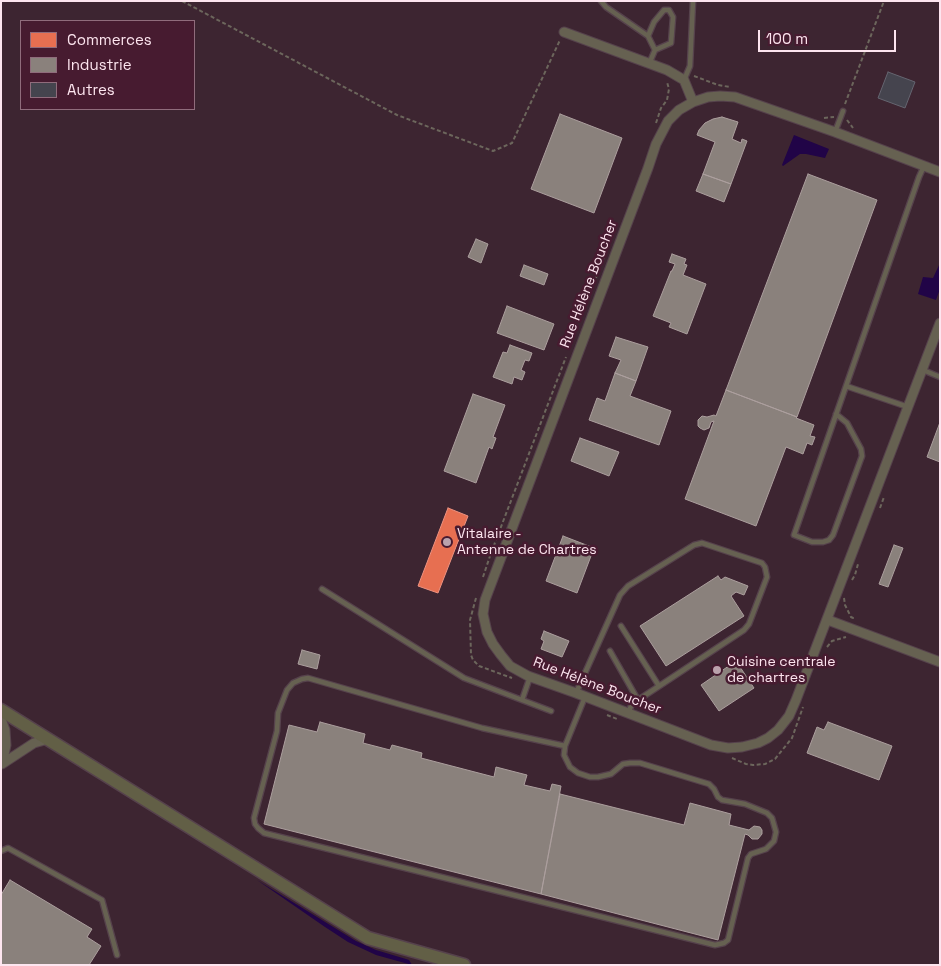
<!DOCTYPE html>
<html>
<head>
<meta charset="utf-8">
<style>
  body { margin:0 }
  #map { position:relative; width:941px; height:966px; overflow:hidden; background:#3d2531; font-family:"Space Grotesk",sans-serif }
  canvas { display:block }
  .frame { position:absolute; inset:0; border:2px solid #fde5ef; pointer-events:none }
  .legend { position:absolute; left:20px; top:20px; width:175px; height:90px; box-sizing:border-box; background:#471b30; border:1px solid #906c7c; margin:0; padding:6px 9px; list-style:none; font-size:15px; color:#fde5ef }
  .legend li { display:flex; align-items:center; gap:10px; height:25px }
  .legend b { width:25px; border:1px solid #906c7c }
  .scale { position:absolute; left:758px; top:30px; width:138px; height:22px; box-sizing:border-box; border:2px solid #fde5ef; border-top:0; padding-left:6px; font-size:15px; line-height:18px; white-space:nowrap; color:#fde5ef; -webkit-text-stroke:4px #471b30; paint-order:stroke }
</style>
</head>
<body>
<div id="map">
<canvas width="941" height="966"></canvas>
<div class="frame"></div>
<ul class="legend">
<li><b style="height:14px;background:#e76f51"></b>Commerces</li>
<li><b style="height:14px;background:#8a817c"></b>Industrie</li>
<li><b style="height:14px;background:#45444e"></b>Autres</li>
</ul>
<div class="scale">100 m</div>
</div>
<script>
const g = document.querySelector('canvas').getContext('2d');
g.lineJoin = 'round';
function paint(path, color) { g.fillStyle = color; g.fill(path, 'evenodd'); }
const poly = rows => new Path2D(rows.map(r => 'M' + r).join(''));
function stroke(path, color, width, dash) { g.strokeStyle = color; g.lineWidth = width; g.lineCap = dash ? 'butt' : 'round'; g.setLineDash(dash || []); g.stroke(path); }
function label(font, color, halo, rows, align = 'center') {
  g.font = font + ' "Space Grotesk",sans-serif'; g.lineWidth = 5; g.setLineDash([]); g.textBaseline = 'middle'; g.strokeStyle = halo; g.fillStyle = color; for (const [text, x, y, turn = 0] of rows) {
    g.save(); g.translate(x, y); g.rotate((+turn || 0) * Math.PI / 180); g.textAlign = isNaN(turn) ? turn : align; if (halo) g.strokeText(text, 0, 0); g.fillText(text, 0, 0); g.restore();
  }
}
paint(poly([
  [794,135,829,149,825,158,806,154,800,154,783,166,782,165],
  [940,263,940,289,936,300,918,294,923,277,933,278],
  [257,880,356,941,376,950,406,959,409,960,412,965,376,955,348,942,325,927]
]), '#210447');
const shops = poly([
  [448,508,468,516,438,593,418,586,448,508]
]);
paint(shops, '#e76f51');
stroke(shops, '#ee9280', 1);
const industry = poly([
  [560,114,622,138,594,213,531,189,560,114],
  [722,117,738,122,732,139,741,143,742,139,747,141,731,184,703,174,715,142,697,135,699,130,705,123,713,119,722,117],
  [703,174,731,184,724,202,696,191,703,174],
  [808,174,877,200,797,417,726,390,808,174],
  [476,239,488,244,481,263,468,257,476,239],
  [672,254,686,259,684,264,687,265,683,275,706,284,687,334,669,327,671,323,653,316,671,271,672,271,675,264,669,262,672,254],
  [524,265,548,274,544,285,520,276,524,265],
  [507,306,554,324,544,350,497,333,507,306],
  [616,337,648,347,636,381,615,373,621,360,609,356,616,337],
  [510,345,532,353,529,361,525,360,521,370,525,372,522,380,514,377,512,384,493,377,503,352,507,353,510,345],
  [615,373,636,381,630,396,671,411,659,445,589,420,597,398,605,401,615,373],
  [726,390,797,417,796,418,814,425,810,436,815,437,812,445,807,443,803,454,786,447,756,526,685,499,714,421,711,422,709,428,704,430,700,428,698,426,698,420,702,416,707,417,714,415,716,416,726,390],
  [473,394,505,405,493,437,496,438,492,449,489,447,476,483,444,471,473,394],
  [939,425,940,426,940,462,927,457,939,425],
  [580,438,619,452,609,476,571,461,580,438],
  [563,536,594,548,577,593,546,581,563,536],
  [894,545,903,548,888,587,879,584,894,545],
  [718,576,721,580,725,577,748,586,744,595,736,592,731,596,744,616,666,666,640,626,718,576],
  [544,631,569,641,562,657,541,649,544,641,541,639,544,631],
  [302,650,320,655,317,669,298,664,302,650],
  [736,661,754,688,719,711,701,685,736,661],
  [320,722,365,734,363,743,390,750,392,745,422,753,421,758,494,777,496,767,527,775,524,785,550,791,552,784,561,786,541,894,264,824,289,725,317,732,320,722],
  [828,722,892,746,879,780,807,753,817,727,824,730,828,722],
  [560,794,684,825,690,803,731,814,729,825,749,830,754,826,760,827,762,830,762,834,758,839,752,839,748,835,745,834,718,940,541,894,560,794],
  [10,880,92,929,87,937,101,946,89,965,1,965,1,895,10,880]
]);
paint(industry, '#8a817c');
stroke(industry, '#ac9f9e', 1);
const building = poly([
  [888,72,915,82,905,108,878,98,888,72]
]);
paint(building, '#45444e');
stroke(building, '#656570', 1);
const lane = poly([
  [601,1,606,7,648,36,655,50,649,64],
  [648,36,654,22,664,10,669,10,673,17,671,43,655,50],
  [684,80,690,66,693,1],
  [835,132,843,111],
  [923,370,940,377],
  [846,386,908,407],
  [836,414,847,423,861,449,862,456,833,535,829,540,823,542,812,542,794,535,919,177,924,166],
  [322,589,464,678,551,711],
  [621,626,659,686],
  [610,651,638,700],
  [576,693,620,595,628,586,694,545,702,543,762,563,765,567,767,577,749,624,744,630,632,704,628,713],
  [522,700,530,677],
  [565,746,482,728,308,678,302,679,293,683,287,690,278,713,277,731,254,818,255,824,258,828,264,833,715,945,724,943,728,940,748,858,751,854,766,849,774,841,776,832,772,818,767,813,745,804,722,800,718,797,714,789,709,784,640,763,630,763,623,764,611,774,598,777,590,777,578,773,570,767,564,755,565,746,585,697],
  [1,851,8,848,102,900,117,955]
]);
const street = poly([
  [564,32,667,70,684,80,693,102],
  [940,172,835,132,735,97,720,96,708,97,693,102,679,110,668,121,656,144,648,168,485,600,483,614,487,632,493,644,501,655,510,666,528,676,576,693,711,745,728,748,742,747,758,743,768,738,778,730,789,716,796,700,940,323],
  [828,620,940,662],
  [1,719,5,730,6,745,2,764,34,743,48,739]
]);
const secondary = poly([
  [1,710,368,938,464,965]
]);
stroke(lane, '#56424c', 7);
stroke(street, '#56424c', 11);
stroke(secondary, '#56424c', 15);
stroke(poly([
  [182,1,397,115,493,151,512,143,560,40],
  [694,76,718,85,730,87],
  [845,104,884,1],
  [824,118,834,117],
  [847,120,853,128],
  [656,123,661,108,667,100,669,89,667,82],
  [589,296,607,249],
  [880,508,884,497],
  [483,577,491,553,566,357],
  [852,580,855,575,858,564],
  [476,598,470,620,471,655,473,660,479,666,512,678],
  [844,598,845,605,851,617,853,618,852,621],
  [827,647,832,641,846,637],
  [607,715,617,719],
  [732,758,746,764,753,765,765,764,775,759,792,738,803,707]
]), '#6c665c', 2, [4, 2.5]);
stroke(lane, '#666151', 4.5);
stroke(street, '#666151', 9);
stroke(secondary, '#625f46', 12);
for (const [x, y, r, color] of [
  [447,542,5,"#baa2ac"],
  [717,670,5,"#baa2ac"]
]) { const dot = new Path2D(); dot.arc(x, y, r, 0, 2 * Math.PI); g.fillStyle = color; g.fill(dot); stroke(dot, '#471b30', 2); }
label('14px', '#fde5ef', '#471b30', [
  ["Rue Hélène Boucher",589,284,-69],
  ["Rue Hélène Boucher",597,686,21]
]);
label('14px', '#fde5ef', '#471b30', [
  ["Vitalaire -",457,534],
  ["Antenne de Chartres",457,550],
  ["Cuisine centrale",727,662],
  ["de chartres",727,678]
], 'left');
</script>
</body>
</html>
